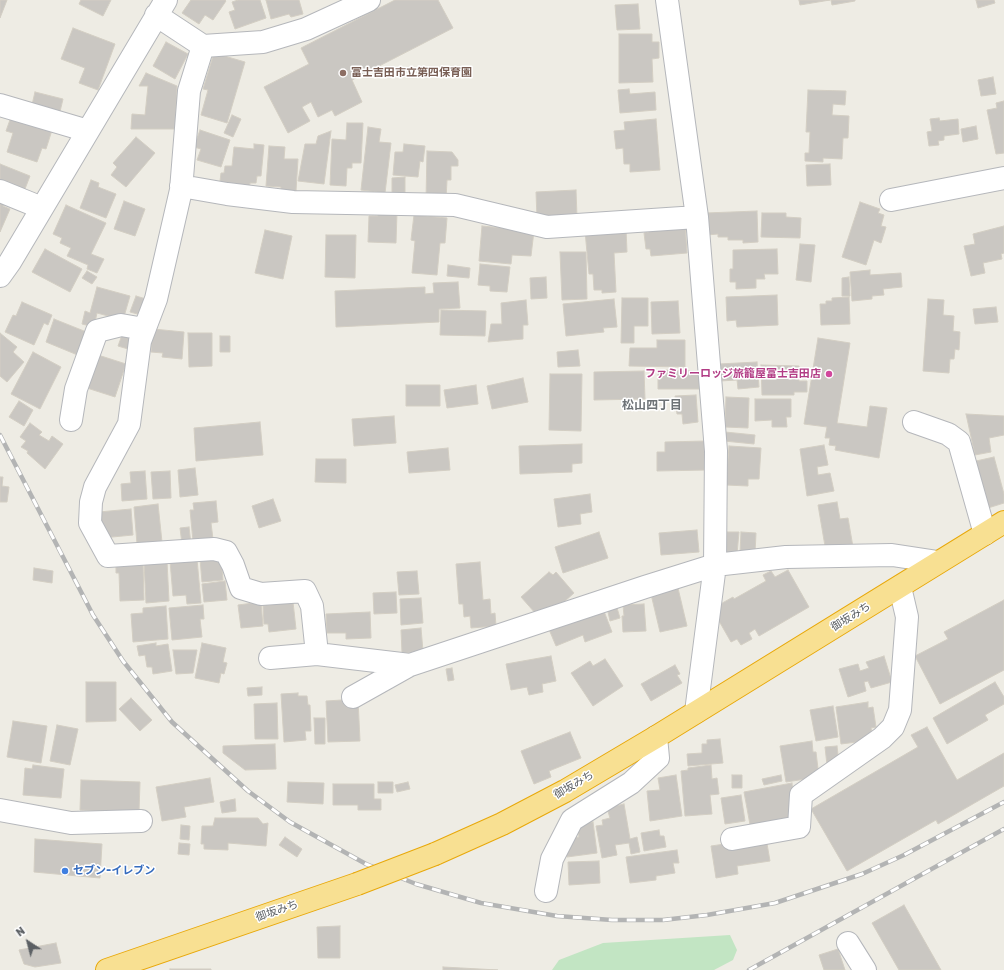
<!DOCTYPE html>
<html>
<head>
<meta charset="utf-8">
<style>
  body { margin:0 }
  #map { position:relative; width:1004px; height:970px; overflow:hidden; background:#eeece4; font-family:Rubik,sans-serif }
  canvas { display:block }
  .north { position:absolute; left:8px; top:922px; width:40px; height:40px; -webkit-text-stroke:3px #fff; paint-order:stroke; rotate:324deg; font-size:11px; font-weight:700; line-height:16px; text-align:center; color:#5c6064 }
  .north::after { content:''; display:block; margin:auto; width:14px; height:18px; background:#5c6064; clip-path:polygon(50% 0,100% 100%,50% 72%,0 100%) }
</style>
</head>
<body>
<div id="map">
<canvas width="1004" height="970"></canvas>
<div class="north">N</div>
</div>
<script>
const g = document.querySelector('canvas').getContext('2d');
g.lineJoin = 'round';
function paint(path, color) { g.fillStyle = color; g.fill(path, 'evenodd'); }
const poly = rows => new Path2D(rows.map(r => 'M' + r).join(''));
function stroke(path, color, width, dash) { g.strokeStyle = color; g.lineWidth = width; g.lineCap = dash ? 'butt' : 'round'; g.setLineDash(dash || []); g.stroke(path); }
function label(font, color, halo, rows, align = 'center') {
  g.font = font + ' Rubik,"Noto Sans JP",sans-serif'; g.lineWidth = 3; g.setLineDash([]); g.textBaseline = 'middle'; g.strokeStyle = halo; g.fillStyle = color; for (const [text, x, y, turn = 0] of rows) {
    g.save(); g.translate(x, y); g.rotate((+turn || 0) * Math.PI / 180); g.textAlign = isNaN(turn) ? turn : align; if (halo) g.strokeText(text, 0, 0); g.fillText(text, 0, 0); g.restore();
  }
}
paint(poly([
  [730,935,737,950,733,960,714,970,552,970,559,960,603,943]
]), '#c2e5c3');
const building = poly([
  [0,0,7,0,0,18,0,0],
  [81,0,111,0,103,16,79,4,81,0],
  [191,0,225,0,226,1,213,20,205,15,199,24,182,13,191,0],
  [238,0,260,0,266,18,235,29,229,12,235,10,232,2,238,0],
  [266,0,299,0,303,14,291,17,289,14,271,19,266,0],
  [395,0,438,0,453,28,352,80,362,102,335,116,332,110,318,117,311,102,302,107,310,121,288,133,264,87,309,64,301,48,395,0],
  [799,0,830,0,800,5,799,0],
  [831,0,855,0,855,1,832,5,831,0],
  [976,0,994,0,995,3,978,8,976,0],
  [638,4,640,29,617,30,615,5,638,4],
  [73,28,115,44,98,90,79,83,85,68,61,59,73,28],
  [619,34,652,34,652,42,659,42,659,58,652,59,653,82,619,83,619,34],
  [166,42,188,54,175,79,153,66,166,42],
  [214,53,245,62,227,123,201,115,208,90,203,89,214,53],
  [146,73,177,86,175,129,131,129,132,114,145,115,148,86,139,86,146,73],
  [993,77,996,94,981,96,978,80,993,77],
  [629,89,630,94,655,92,656,110,620,113,618,90,629,89],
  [808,90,846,91,845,105,833,104,832,115,849,116,848,138,843,138,842,159,823,158,823,162,805,161,805,153,809,153,810,132,806,132,808,90],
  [35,92,63,99,59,116,31,109,35,92],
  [1004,101,1004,153,996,154,987,110,997,108,996,103,1004,101],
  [232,115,241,119,233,137,224,133,232,115],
  [11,117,53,127,46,149,42,148,37,162,7,152,13,133,6,131,11,117],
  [939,118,940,121,958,119,959,134,944,136,944,140,938,141,939,145,929,146,927,132,932,131,930,119,939,118],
  [656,119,660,170,630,172,630,164,624,164,623,148,616,149,614,131,625,130,624,122,656,119],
  [347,123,363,123,361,163,352,163,352,168,347,168,346,186,330,185,332,139,346,140,347,123],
  [976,126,978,139,963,142,961,129,976,126],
  [368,127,381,129,379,142,391,143,385,193,361,190,368,127],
  [200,130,230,140,221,167,197,160,201,149,194,147,200,130],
  [331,131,324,184,298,181,305,144,316,144,318,136,331,131],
  [136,137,155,153,126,187,111,175,117,167,113,163,136,137],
  [254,144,264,145,261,176,257,176,256,183,250,183,249,192,219,189,221,173,224,173,225,166,232,166,234,147,254,149,254,144],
  [404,144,425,146,423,162,420,161,418,177,393,175,395,152,403,152,404,144],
  [269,146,285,147,284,159,298,159,296,191,281,191,281,187,266,186,269,146],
  [427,151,452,152,458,160,458,166,451,166,451,180,447,180,446,200,426,200,427,151],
  [0,164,30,176,23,194,0,185,0,164],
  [830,164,831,185,807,186,806,165,830,164],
  [405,177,405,199,392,199,392,178,405,177],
  [91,180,99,183,98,187,116,194,106,218,80,208,91,180],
  [576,190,577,217,537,219,536,192,576,190],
  [0,199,5,201,3,206,10,209,0,232,0,199],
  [124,201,145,209,135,236,114,229,124,201],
  [860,202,880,209,878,213,884,215,881,226,886,227,881,243,874,240,866,265,842,257,860,202],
  [66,205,106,223,91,254,104,259,97,273,87,269,88,265,67,256,71,248,60,243,62,238,53,234,66,205],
  [757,211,758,242,743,243,743,240,728,240,728,237,718,237,718,234,707,235,706,213,757,211],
  [378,212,397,212,396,243,368,242,369,216,378,216,378,212],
  [762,213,786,213,786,217,801,218,800,238,761,237,762,213],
  [414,215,447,218,445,243,440,243,437,275,412,273,415,241,411,240,414,215],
  [685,223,687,253,651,256,650,249,646,249,644,233,649,232,648,227,685,223],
  [482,226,534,231,531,256,512,255,511,264,479,261,482,226],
  [1004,226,1004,253,1001,254,1002,259,983,263,985,273,971,276,964,246,975,244,973,234,1004,226],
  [626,228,627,252,614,253,616,292,602,293,602,290,594,290,593,274,589,274,585,231,626,228],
  [265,230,292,236,283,279,255,273,265,230],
  [326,235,356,235,355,278,325,277,326,235],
  [800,244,815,245,811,282,796,280,800,244],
  [45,249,82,269,70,292,32,272,45,249],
  [777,249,778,274,764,274,765,279,756,279,756,288,736,289,736,282,730,282,730,269,733,269,733,250,777,249],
  [560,252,586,252,587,299,562,300,560,252],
  [480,264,510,267,507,292,490,291,490,286,478,285,480,264],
  [448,265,470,268,469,278,447,276,448,265],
  [870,270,870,275,901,273,902,287,883,289,884,295,872,296,872,299,852,301,850,272,870,270],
  [87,271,97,277,92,284,82,278,87,271],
  [546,277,547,298,531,299,530,278,546,277],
  [849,277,850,296,842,296,842,278,849,277],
  [458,282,460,308,439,309,439,322,336,327,335,291,425,287,425,294,434,293,433,283,458,282],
  [97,287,130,296,123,320,97,313,94,327,82,324,85,311,90,313,97,287],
  [777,295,778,325,737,327,736,320,727,321,726,297,777,295],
  [136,296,146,299,141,315,130,312,136,296],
  [849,297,850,324,821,325,820,304,826,304,826,301,832,301,832,298,849,297],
  [622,298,648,298,648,326,634,326,634,343,621,343,622,298],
  [614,299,617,327,603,328,604,332,566,336,563,304,614,299],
  [928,299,944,300,943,315,954,316,953,331,960,332,959,350,955,349,954,359,950,359,949,373,923,371,928,299],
  [526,300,528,325,523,325,523,339,488,342,491,324,502,324,501,303,526,300],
  [678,301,680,333,652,334,651,302,678,301],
  [22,302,52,315,48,325,44,323,34,345,5,332,13,315,16,316,22,302],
  [996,307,998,322,975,324,973,309,996,307],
  [441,310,486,311,485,336,440,335,441,310],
  [54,319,89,333,80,356,46,342,54,319],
  [153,329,184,332,182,359,162,357,163,353,151,352,153,329],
  [0,333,17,347,13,352,24,362,7,382,0,376,0,333],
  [188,333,212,333,212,366,189,367,188,333],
  [122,335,131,338,128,349,118,346,122,335],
  [220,336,230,336,230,352,220,352,220,336],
  [818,338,850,343,837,423,867,427,870,406,887,408,879,458,835,450,836,446,829,445,830,438,825,438,827,427,804,424,818,338],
  [657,340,685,340,685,367,629,366,630,348,657,348,657,340],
  [578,350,580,366,558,367,557,352,578,350],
  [33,352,61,367,40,409,11,394,33,352],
  [98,355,126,364,115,397,87,388,98,355],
  [757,362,759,387,738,389,737,380,720,381,719,364,757,362],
  [761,365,799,366,799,381,807,381,807,392,794,392,794,395,762,395,761,365],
  [658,370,699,371,699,389,658,389,658,370],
  [644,371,645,399,594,400,594,372,644,371],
  [550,374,582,374,581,431,549,430,550,374],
  [523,378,528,402,492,409,487,386,523,378],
  [406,385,440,385,440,406,406,406,406,385],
  [476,385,478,404,447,408,444,390,476,385],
  [696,395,698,422,683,424,682,414,677,414,675,396,696,395],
  [726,397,749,398,748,428,725,427,726,397],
  [755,399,791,399,791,417,786,417,787,427,772,427,772,420,755,421,755,399],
  [19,401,33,410,24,426,9,417,19,401],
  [966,414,1004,416,1004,435,989,438,991,452,975,455,966,414],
  [394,416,396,443,354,446,352,419,394,416],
  [260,422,263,455,196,461,194,428,260,422],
  [30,423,42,432,39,435,49,441,52,436,63,444,45,469,27,453,28,451,21,447,26,441,20,437,30,423],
  [725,432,755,435,754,444,724,441,725,432],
  [706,441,707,470,657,471,657,452,665,452,665,442,706,441],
  [582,444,582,463,572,464,572,472,520,474,519,446,582,444],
  [824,445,828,465,817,467,818,475,830,473,834,491,807,496,800,449,824,445],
  [729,446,761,448,759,479,748,479,748,486,726,485,729,446],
  [448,448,450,470,409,473,407,452,448,448],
  [994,457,1004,494,1004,503,988,508,976,461,994,457],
  [316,459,346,459,346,483,315,482,316,459],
  [195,468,198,495,180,497,178,470,195,468],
  [145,471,147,499,122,501,121,484,131,483,130,472,145,471],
  [170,471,171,498,153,499,151,472,170,471],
  [0,477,3,477,2,486,9,487,7,502,0,502,0,477],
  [590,494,592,512,580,514,581,524,558,527,554,499,590,494],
  [273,499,281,521,259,528,252,506,273,499],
  [216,501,218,522,211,523,213,539,193,541,190,510,194,510,193,503,216,501],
  [837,502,840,519,848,518,853,547,826,552,818,505,837,502],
  [158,504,162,542,137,544,134,507,158,504],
  [131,509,133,535,102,538,99,512,131,509],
  [189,527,191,544,182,544,180,528,189,527],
  [697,530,699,552,661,555,659,533,697,530],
  [599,532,608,558,563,573,555,547,599,532],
  [727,532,739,532,737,554,726,553,727,532],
  [741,532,756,533,755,554,740,553,741,532],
  [221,557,223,580,202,582,200,559,221,557],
  [197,559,201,603,187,604,186,595,173,596,170,561,197,559],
  [167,561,169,601,146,603,144,562,167,561],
  [143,562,144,600,120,601,119,573,116,573,116,563,143,562],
  [480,562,483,600,490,599,491,614,495,613,496,626,471,628,470,616,464,617,463,604,459,604,456,564,480,562],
  [34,568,53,571,52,583,33,580,34,568],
  [788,570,809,607,759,636,755,629,749,633,752,639,741,645,737,639,731,642,715,614,720,612,717,606,733,597,734,599,766,581,763,575,771,571,775,577,788,570],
  [417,571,419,594,399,595,397,572,417,571],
  [549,572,553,575,556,572,574,593,554,611,536,614,521,597,549,572],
  [225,581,227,600,204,602,202,584,225,581],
  [677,584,687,626,660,632,650,590,677,584],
  [396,592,397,613,374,614,373,593,396,592],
  [421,598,423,623,401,625,400,599,421,598],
  [1004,600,1004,670,940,704,915,656,948,639,944,632,1004,600],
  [615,601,620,618,610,621,606,603,615,601],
  [261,602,263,626,241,628,238,605,261,602],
  [293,602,296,629,269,632,268,624,264,624,263,606,293,602],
  [644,604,646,631,623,632,622,616,624,616,623,605,644,604],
  [203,605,204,619,200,619,202,637,172,640,169,608,203,605],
  [166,606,168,639,133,642,131,614,143,613,143,608,166,606],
  [602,606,612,632,585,642,583,635,556,646,548,627,602,606],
  [370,612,371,638,346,639,346,633,327,633,326,614,370,612],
  [421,628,423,651,402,653,401,630,421,628],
  [156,643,156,646,168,644,172,671,153,674,152,667,147,667,145,655,139,656,137,646,156,643],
  [202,643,226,648,223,662,227,663,224,674,221,673,219,683,195,678,202,643],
  [173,650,197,650,193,673,176,674,173,650],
  [551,656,556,681,542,684,543,692,529,695,527,687,511,690,506,664,551,656],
  [884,656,892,682,871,688,868,681,864,682,866,691,848,697,839,669,858,664,860,671,869,668,866,662,884,656],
  [605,659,623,686,593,706,571,673,590,661,593,666,605,659],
  [675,665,680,674,677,675,682,683,651,701,641,684,675,665],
  [452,668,454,680,448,681,446,669,452,668],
  [86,682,116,682,116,721,86,722,86,682],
  [995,682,1004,697,1004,704,985,715,988,720,947,744,933,718,995,682],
  [262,687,262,695,248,696,247,688,262,687],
  [298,693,298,696,307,696,308,705,310,705,311,731,305,731,306,740,284,742,281,694,298,693],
  [131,698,152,720,140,731,119,709,131,698],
  [358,699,360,741,328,742,326,701,358,699],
  [868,702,868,708,873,707,876,727,871,728,873,740,841,744,836,707,868,702],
  [277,703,278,739,255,739,254,704,277,703],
  [833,706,838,737,816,741,810,710,833,706],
  [314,718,325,718,325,744,315,744,314,718],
  [13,721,47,726,41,763,7,757,13,721],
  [57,725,78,729,70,765,50,761,57,725],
  [927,727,957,780,1004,753,1004,786,938,824,936,820,847,871,811,809,918,747,911,735,927,727],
  [570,732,581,758,549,771,551,777,534,784,521,751,570,732],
  [720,739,723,763,688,766,687,754,702,753,702,744,707,744,707,740,720,739],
  [812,741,813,752,816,752,819,777,786,782,780,746,812,741],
  [275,744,276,769,245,770,223,753,223,746,275,744],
  [837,746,839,763,827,765,825,747,837,746],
  [33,765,64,769,61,798,23,795,25,768,32,769,33,765],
  [711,765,712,779,717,778,719,794,710,795,712,814,685,816,681,771,688,770,688,768,711,765],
  [676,775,682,816,650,821,647,791,660,790,658,778,676,775],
  [732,775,742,775,742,788,732,788,732,775],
  [781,775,782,781,764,785,762,779,781,775],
  [210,778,214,802,184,807,186,817,162,821,156,787,210,778],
  [81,780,140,782,139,812,80,810,81,780],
  [288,782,324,783,323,804,287,802,288,782],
  [378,782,393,782,393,793,378,793,378,782],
  [408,782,410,789,397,792,395,785,408,782],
  [792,783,795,816,777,820,751,830,744,792,792,783],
  [333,784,374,784,374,799,381,799,381,810,358,810,358,805,333,805,333,784],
  [741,795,745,821,725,824,721,798,741,795],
  [235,799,236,811,222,813,220,802,235,799],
  [624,804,630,839,637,837,640,852,631,854,629,843,615,845,617,855,602,858,596,826,603,825,602,820,610,818,607,808,624,804],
  [215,818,258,818,263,824,268,823,266,846,228,843,228,850,204,849,204,844,201,844,202,826,213,826,215,818],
  [593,822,597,853,567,857,565,839,579,837,577,823,593,822],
  [181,825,190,826,189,840,180,839,181,825],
  [659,830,660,836,664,836,666,847,644,851,641,833,659,830],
  [285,837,302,849,297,857,279,845,285,837],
  [766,838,770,861,737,866,738,874,716,878,711,846,766,838],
  [35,839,102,844,100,878,34,872,35,839],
  [179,843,190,844,189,855,178,854,179,843],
  [677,850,679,863,673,863,675,873,656,876,656,880,630,883,626,857,677,850],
  [599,861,600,883,569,885,568,862,599,861],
  [904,905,941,970,899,970,872,923,904,905],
  [340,926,340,958,318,958,317,927,340,926],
  [56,943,61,963,35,967,24,964,19,950,56,943],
  [838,949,845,970,824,970,819,955,838,949],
  [443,967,498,970,443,970,443,967],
  [170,969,211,969,211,970,170,970,170,969]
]);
paint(building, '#cac7c2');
stroke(building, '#d3cec3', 1);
const minor = poly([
  [667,0,697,217,716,451,715,565,696,712],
  [156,15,203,46,263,42,306,29,369,0],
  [203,46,189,91,181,190,156,299,140,341,129,424,95,487,91,502,90,523,108,556,214,549,226,552,233,565,241,588,261,594,305,591,312,606,317,654],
  [0,105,88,131],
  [181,186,227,194,293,202,455,205,547,227,697,217],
  [0,191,42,208],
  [891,200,1004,178],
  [0,276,10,262,166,0],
  [71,420,76,389,97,331,121,325,144,329],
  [914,422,948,434,959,442,985,534],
  [270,658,317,654,410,665],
  [353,697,410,665,645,587,715,565,786,557,892,555,938,562],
  [0,810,71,823,141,821],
  [732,839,799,827,801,795,882,738,893,727,900,710,907,617,900,587],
  [546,891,552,859,572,820,631,783,658,758,656,737],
  [848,943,865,970]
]);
const highway = poly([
  [435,854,502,824,565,791,656,737,1004,522],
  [107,970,357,884]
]);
stroke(minor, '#b5b7bb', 24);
stroke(highway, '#e8a80a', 24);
stroke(minor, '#fff', 22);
stroke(highway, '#f8e092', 22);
const rail = poly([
  [0,435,93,615,123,661,172,722,248,791,290,822,366,864,416,884,481,903,557,916,612,920,663,920,707,915,775,903,862,874,904,855,1004,802],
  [749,970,1004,829]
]);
stroke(rail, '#b3b4b4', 4.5);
stroke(rail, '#fff', 3, [9]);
const highwayBridge = poly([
  [357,884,435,854]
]);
stroke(highwayBridge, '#e8a80a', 24, []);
stroke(highwayBridge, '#f8e092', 22);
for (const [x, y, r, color] of [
  [343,73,4,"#8d6e63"],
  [829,374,4,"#d1479c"],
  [65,871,4,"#3f7fe0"]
]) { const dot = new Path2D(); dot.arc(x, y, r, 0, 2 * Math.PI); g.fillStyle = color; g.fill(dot); stroke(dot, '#fff', 1.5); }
label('bold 11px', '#785e54', '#fff', [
  ["富士吉田市立第四保育園",351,73]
], 'left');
label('bold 11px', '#b23c85', '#fff', [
  ["ファミリーロッジ旅籠屋富士吉田店",821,374]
], 'right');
label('11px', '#5c6064', '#fff', [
  ["御坂みち",851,617,-32],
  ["御坂みち",574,785,-30],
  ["御坂みち",277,911,-19]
]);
label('bold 11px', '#366cbe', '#fff', [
  ["セブン-イレブン",73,871]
], 'left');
label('bold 12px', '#6d7276', '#fff', [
  ["松山四丁目",652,406]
]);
</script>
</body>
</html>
